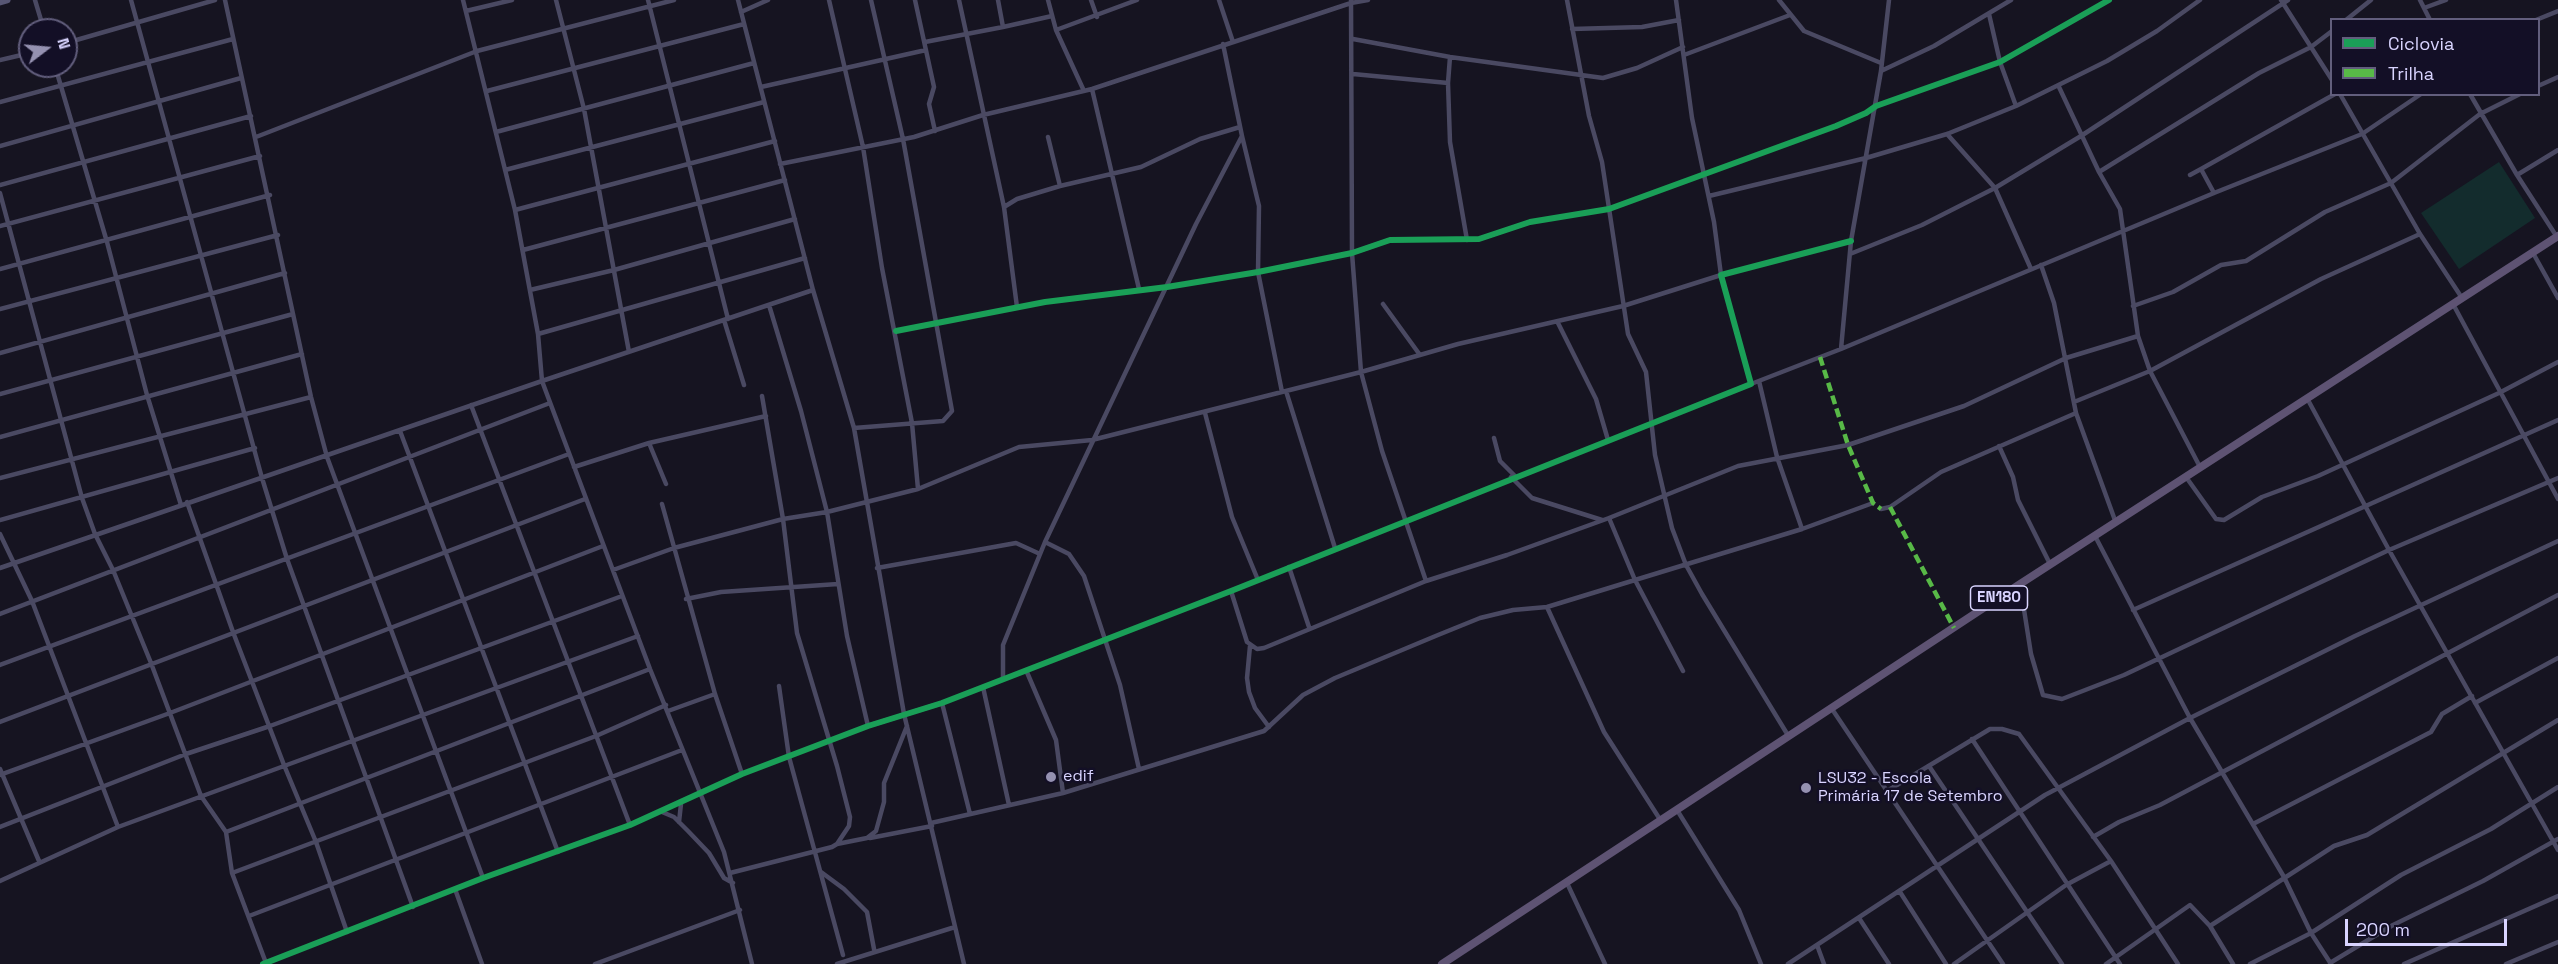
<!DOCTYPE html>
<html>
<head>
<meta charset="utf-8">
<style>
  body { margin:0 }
  #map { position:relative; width:2558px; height:964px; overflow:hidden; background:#161421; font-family:"Space Grotesk",sans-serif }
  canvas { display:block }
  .legend { position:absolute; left:2330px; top:18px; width:210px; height:78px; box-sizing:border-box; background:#130f26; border:2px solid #625e7d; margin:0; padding:8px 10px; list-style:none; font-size:18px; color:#d9d4ff }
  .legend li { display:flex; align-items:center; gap:12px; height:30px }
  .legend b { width:30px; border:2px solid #625e7d }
  .north { position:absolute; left:18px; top:18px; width:60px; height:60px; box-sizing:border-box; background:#130f26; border:2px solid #625e7d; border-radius:50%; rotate:74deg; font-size:16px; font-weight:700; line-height:24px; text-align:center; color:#d9d4ff }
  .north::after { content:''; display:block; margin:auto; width:21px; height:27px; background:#9591b1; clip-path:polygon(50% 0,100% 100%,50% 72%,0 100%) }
  .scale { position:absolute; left:2345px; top:919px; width:162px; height:27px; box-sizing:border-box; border:3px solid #d9d4ff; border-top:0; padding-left:8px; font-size:18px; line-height:21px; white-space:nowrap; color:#d9d4ff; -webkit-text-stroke:4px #130f26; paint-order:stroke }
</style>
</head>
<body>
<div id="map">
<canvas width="2558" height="964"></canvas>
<ul class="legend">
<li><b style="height:8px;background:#1a9f57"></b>Ciclovia</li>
<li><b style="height:8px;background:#58b947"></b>Trilha</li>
</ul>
<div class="north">N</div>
<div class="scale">200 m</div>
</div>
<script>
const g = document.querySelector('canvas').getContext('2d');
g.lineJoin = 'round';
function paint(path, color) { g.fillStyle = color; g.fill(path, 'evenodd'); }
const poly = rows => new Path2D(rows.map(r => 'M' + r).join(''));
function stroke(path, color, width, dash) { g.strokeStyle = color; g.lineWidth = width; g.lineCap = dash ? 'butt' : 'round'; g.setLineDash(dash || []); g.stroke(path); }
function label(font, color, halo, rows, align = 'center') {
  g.font = font + ' "Space Grotesk",sans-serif'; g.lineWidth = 5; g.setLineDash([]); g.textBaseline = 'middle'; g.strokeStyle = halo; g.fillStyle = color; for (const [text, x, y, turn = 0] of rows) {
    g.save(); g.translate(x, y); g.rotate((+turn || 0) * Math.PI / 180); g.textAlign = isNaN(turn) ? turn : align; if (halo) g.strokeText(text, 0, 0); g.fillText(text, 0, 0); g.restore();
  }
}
paint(poly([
  [2499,162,2535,218,2459,269,2421,213]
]), '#132c2d');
stroke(poly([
  [35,0,44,30],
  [131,0,262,478,287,559,413,907],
  [225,0,311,397,327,457,483,878],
  [463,0,515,210,538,334,542,381,650,669,724,852,752,964],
  [556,0,584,109,629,352],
  [648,0,728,319],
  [738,0,813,290,854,428,904,714,964,964],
  [829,0,863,147,882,268,912,423,918,489],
  [915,0,934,87,929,104,935,131],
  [959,0,1004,207,1017,307],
  [1048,0,1056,30,1084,91],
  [1091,0,1097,17],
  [1219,0,1233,42],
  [1351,0,1352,253,1361,372,1382,451,1426,581],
  [1567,0,1589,116,1602,162,1628,334,1646,372,1655,455,1672,528,1686,565,1702,594,1789,737],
  [1779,0,1804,31,1881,63],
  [2281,0,2332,80],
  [2420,0,2430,20],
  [2424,8,2446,0],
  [466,11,512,0],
  [741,12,768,0],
  [1989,14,2000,62,2016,106],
  [2346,20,2371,0],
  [2536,20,2558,11],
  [1003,27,1052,16],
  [1572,29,1642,27,1679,20],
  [1056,30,1137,0],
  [1353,39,1450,57,1603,78,1637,68,1683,47],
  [925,42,1003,27,998,0],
  [66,43,215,0],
  [1684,55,1790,15],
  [0,60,30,53],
  [55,66,107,242,147,395,181,505],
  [1881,71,1934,46,2011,0],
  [1353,74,1448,83,1450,57],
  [1448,83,1450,142,1467,240],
  [2538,86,2558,77],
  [761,87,926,50],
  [2059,87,2099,172,2120,209,2138,336,2150,371,2200,467],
  [1092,89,1139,289],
  [487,91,744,24],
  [2340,94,2420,234,2462,298],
  [2470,94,2517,175,2557,237],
  [0,102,233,39],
  [496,132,754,63],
  [1947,134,1995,188,2031,269],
  [1242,136,1259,206,1258,272,1282,392],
  [256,137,477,51,674,0],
  [1048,137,1060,186,1141,167,1200,139,1240,127],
  [0,146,241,78],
  [780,164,914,137,983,115,1092,89,1351,3,1368,0],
  [505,170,764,102],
  [2099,172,2259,73,2311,47,2332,31],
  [2190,175,2201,169],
  [2517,175,2558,150],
  [0,185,251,116],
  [0,193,82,498,95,534,113,570,151,663,201,796,226,832,232,873,266,963],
  [2214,193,2201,169,2335,94],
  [1709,196,1866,158,1947,134,2016,106,2107,61,2157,31,2200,0],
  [1004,207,1017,199,1060,186],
  [515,210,775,141],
  [0,226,260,156],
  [523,250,785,180],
  [2533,253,2558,298],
  [1850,254,1922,225,1995,188,2081,136,2288,0],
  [2041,265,2054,303,2076,413,2116,523],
  [0,269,270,195],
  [530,290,614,270,795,219],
  [1383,304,1420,355],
  [2453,304,2558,499],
  [769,305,801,411,827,512,847,636,868,726],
  [2133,306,2173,292,2221,265,2246,261,2325,212,2391,183,2480,114,2520,94],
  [0,309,278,235],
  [724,320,744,385],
  [1558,323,1596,399,1608,440],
  [896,331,1045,302,1167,287,1258,272,1352,253,1390,240,1479,239,1530,222,1609,209,1836,126,1866,113,1876,106,2000,62,2109,0],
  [538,334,805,258],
  [1841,349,1851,241,1881,71,1889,0],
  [0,353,285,273],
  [1759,381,1777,457,1802,529],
  [1751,384,1841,349,2214,193,2362,134,2421,94],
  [1286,391,1335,548],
  [0,394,293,314],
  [2308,400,2389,550,2558,850],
  [2074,402,2150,371,2321,279,2420,234],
  [471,405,630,825],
  [1205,413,1232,517,1258,580],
  [854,428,943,421,952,411,903,139,871,0],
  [400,431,558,852],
  [0,437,302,354],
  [1494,438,1500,461,1515,476],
  [649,443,666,484],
  [1999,446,2013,477,2018,500,2050,564],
  [574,467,649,443,766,416],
  [1511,477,1532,498,1602,520],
  [2186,477,2216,519,2224,520,2262,497,2318,476,2499,393,2558,362],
  [0,478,311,397],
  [187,502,233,632,284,765,316,842,347,932],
  [662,504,715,694,742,774],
  [1881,509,1890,507,1941,472,2076,413],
  [1609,518,1635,580,1802,529,1873,503],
  [0,520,255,448],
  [0,534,32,601,118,827],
  [2095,536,2190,718,2284,877,2311,933,2331,964],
  [1045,542,1069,554,1084,576,1120,685,1139,769],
  [1289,567,1309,627],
  [0,568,542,381,813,290],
  [877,568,1016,543,1040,554],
  [613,570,674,548,783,519,827,512,918,489,1019,447,1092,440,1361,372,1458,344,1623,306,1721,275,1714,222,1692,118,1676,0],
  [2020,584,2031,654,2043,695,2062,699,2124,675,2389,550,2558,478],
  [1231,591,1247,642,1257,649,1264,648,1426,581,1507,555,1609,518,1738,466,1848,445,1964,406,2066,358,2138,336],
  [686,599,721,592,838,584],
  [1547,607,1604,732,1661,821],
  [2133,610,2558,420],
  [0,614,550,403],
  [1250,646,1247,678,1249,692,1255,708,1269,727],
  [0,665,569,454],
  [1026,670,1056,740,1063,793],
  [1003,679,1003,645,1045,542,1196,224,1242,136,1223,44],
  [779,686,789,757,843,955],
  [983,687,1009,805],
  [942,703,970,814],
  [2475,703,2558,658],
  [1832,709,2003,964],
  [668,711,715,694],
  [0,722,585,499],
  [1972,739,2120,964],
  [1929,766,2062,964],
  [0,769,39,861],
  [0,775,170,713,603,546],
  [1887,791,1990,729,2002,729,2019,734,2111,861,2178,964],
  [1677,810,1739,910,1761,964],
  [662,812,674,817,688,831,709,853,724,878,733,883],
  [679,822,681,804],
  [931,823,1063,793,1264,731,1303,695,1335,678,1438,635,1480,618,1513,610,1547,607,1635,580,1683,671],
  [2253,824,2431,732,2442,714,2472,696],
  [0,827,186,754,270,726,622,596],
  [226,832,650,669],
  [2093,837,2119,822,2160,805,2558,595],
  [870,838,932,826],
  [837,844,867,838,876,831,884,802,884,783,907,726],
  [821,872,844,889,867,912,874,949],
  [232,873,596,736,666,705],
  [730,873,832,847,837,844,849,826,850,817,837,766,797,633,783,519,762,396],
  [0,881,118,827,638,636],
  [1567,883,1605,964],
  [455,889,482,964],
  [1900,892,1946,964],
  [249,916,682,750],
  [1859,918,1889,964],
  [1817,945,1824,964],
  [2330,963,2393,925,2483,881,2558,839],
  [263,964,483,878,630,825,742,774,868,726,942,703,1231,591,1751,384,1721,275,1851,241],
  [595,964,740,910],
  [837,964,955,927],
  [1788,964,2045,795,2190,718,2355,636,2558,541],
  [1954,964,2066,885,2111,861],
  [2106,964,2190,905,2210,926],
  [2233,964,2210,926,2334,846,2367,835,2558,720],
  [2250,964,2311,933,2401,875,2491,829,2558,787],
  [2404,964,2558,896],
  [2506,964,2558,942]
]), '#4a4962', 4.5);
stroke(poly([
  [0,2,7,0]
]), '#575674', 7);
stroke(poly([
  [1442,964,2020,584,2558,236]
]), '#5e5373', 8);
stroke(poly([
  [1820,357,1848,445,1873,503,1881,509],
  [1890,507,1954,628]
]), '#58b947', 4.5, [9, 4.5]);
stroke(poly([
  [896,331,1045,302,1167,287,1258,272,1352,253,1390,240,1479,239,1530,222,1609,209,1836,126,1866,113,1876,106,2000,62,2109,0],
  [263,964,483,878,630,825,742,774,868,726,942,703,1231,591,1751,384,1721,275,1851,241]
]), '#1a9f57', 6);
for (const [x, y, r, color] of [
  [1051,777,6,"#9591b1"],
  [1806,788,6,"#9591b1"]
]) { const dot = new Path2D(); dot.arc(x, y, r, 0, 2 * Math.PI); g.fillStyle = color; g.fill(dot); stroke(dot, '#130f26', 2); }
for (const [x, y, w] of [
  [1999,598,57]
]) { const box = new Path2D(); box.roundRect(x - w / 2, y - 12, w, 24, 4.5); g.fillStyle = '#130f26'; g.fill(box); stroke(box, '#d9d4ff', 1.5); }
label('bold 15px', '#d9d4ff', null, [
  ["EN180",1999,598]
]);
label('16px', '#d9d4ff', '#130f26', [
  ["edif",1063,777],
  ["LSU32 - Escola",1818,779],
  ["Primária 17 de Setembro",1818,797]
], 'left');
</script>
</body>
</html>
